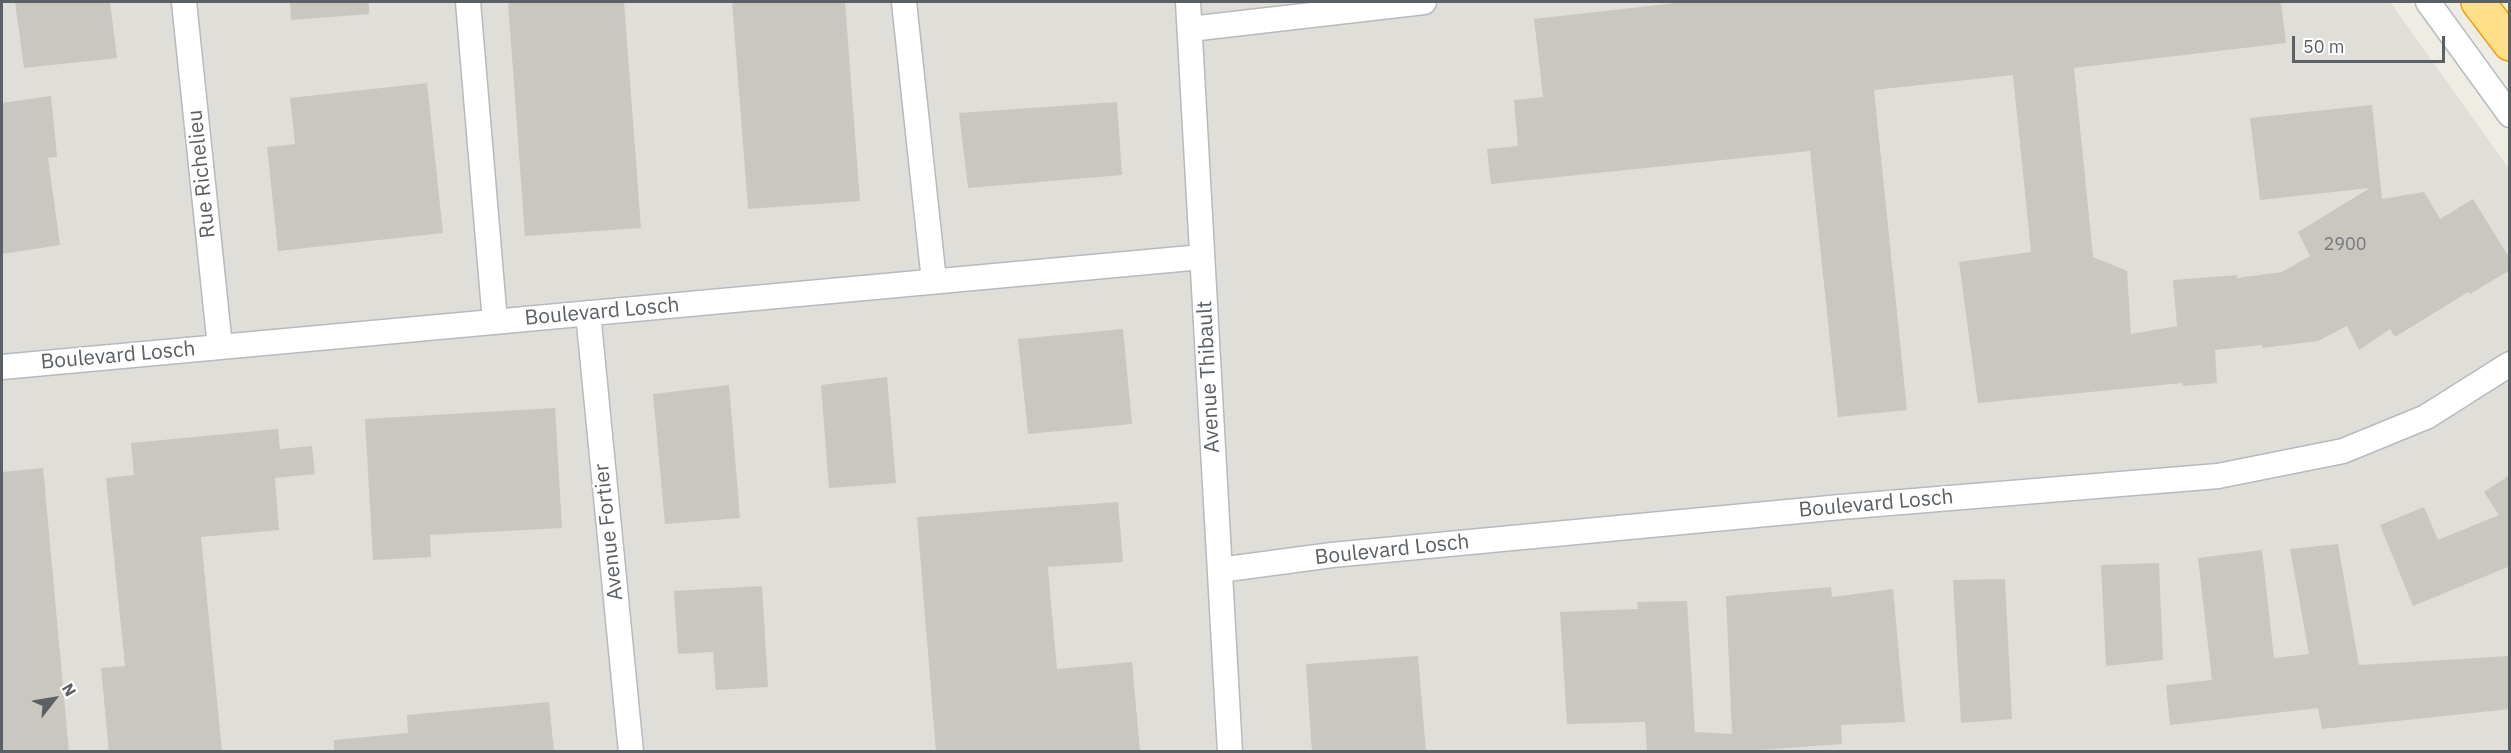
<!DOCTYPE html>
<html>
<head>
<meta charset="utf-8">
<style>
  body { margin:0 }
  #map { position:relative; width:2511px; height:753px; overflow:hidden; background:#efece3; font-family:"IBM Plex Sans",sans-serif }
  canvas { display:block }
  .frame { position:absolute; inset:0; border:3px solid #5b6065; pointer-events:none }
  .north { position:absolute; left:24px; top:669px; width:60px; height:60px; -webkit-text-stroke:4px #fff; paint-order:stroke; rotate:59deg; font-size:16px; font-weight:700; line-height:24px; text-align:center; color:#5b6065 }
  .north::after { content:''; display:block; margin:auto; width:21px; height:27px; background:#5b6065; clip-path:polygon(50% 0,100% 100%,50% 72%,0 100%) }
  .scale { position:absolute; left:2292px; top:36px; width:153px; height:27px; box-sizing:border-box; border:3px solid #5b6065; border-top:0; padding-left:8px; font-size:18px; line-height:21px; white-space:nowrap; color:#5b6065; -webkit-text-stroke:4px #fff; paint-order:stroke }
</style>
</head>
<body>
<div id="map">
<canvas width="2511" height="753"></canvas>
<div class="frame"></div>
<div class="north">N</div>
<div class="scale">50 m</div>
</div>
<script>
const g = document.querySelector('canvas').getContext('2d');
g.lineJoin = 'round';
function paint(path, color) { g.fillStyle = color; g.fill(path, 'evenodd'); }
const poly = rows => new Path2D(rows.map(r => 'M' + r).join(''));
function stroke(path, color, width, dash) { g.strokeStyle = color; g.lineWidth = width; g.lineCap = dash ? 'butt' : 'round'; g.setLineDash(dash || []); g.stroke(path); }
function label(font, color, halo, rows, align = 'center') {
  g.font = font + ' "IBM Plex Sans",sans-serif'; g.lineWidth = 5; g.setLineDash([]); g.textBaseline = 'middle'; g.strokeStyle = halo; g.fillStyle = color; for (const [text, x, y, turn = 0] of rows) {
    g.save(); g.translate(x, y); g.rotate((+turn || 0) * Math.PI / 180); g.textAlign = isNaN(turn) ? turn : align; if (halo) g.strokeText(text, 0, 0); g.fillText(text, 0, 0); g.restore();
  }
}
paint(poly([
  [2,2,2390,2,2509,169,2509,751,2,751]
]), '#e0ded8');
paint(poly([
  [15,2,110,2,117,58,24,68],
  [290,2,369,2,369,14,291,20],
  [508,2,624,2,641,228,525,236],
  [732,2,845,2,860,201,748,209],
  [1684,2,2281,2,2286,43,2074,68,2093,257,2127,271,2131,334,2177,326,2173,280,2237,275,2237,278,2282,272,2310,256,2298,232,2370,188,2260,200,2250,118,2372,105,2382,199,2424,192,2440,219,2473,199,2510,259,2510,270,2470,294,2468,292,2395,337,2390,329,2359,350,2347,326,2318,341,2262,348,2262,345,2215,350,2217,383,2183,386,2182,383,1978,403,1959,262,2031,252,2013,75,1874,90,1907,410,1838,417,1810,151,1491,184,1487,149,1518,146,1514,100,1543,97,1534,19],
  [427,83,443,233,278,251,267,147,295,144,290,98],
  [51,96,57,157,48,158,60,245,2,254,2,103],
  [1117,102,1122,175,968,188,959,113],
  [1123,329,1132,424,1028,434,1018,339],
  [887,377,896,483,829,488,821,385],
  [729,385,740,518,665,524,653,394],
  [555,408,562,528,430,535,431,557,373,560,365,419],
  [278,429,280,449,312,446,315,474,275,478,279,530,201,537,222,752,109,752,101,668,125,666,106,478,134,475,131,443],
  [43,468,69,752,2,752,2,472],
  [2510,475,2510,566,2413,606,2380,525,2424,507,2438,540,2499,515,2484,492],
  [1118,502,1123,562,1048,567,1052,615,1057,669,1132,662,1140,752,936,752,917,517],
  [2338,544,2359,665,2510,656,2510,709,2322,729,2318,708,2170,725,2166,685,2212,680,2198,558,2262,550,2274,658,2309,654,2290,549],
  [2159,563,2163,660,2106,666,2101,565],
  [2005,579,2012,719,1961,723,1953,580],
  [762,586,768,687,716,690,713,652,678,654,674,591],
  [1831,587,1832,597,1893,589,1905,722,1841,725,1842,744,1733,752,1647,752,1645,722,1567,724,1560,612,1638,609,1637,602,1687,601,1695,732,1732,734,1726,596],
  [1418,656,1426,752,1312,752,1306,664],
  [549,702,554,752,334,752,334,740,408,733,407,715]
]), '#cac7c0');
const minor = poly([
  [184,2,220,347],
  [468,2,495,322],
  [904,2,934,281],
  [1188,2,1230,752],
  [2428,2,2510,115],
  [1190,29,1424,2],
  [588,313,631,752],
  [2,367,1202,257],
  [1220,570,1332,555,1841,507,2218,476,2343,451,2426,417,2510,364]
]);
const highway = poly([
  [2478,2,2510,44]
]);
stroke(minor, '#b6babe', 27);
stroke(highway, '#f2a100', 36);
stroke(minor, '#fff', 24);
stroke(highway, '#ffdf8a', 33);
label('18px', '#777a7c', null, [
  ["2900",2345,245]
]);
label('21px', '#5b6065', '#fff', [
  ["Rue Richelieu",202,174,-96],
  ["Boulevard Losch",602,312,-5],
  ["Boulevard Losch",118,356,-5],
  ["Avenue Thibault",1209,377,-93],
  ["Boulevard Losch",1876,504,-5],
  ["Avenue Fortier",609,532,-96],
  ["Boulevard Losch",1392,550,-6]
]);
</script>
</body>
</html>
